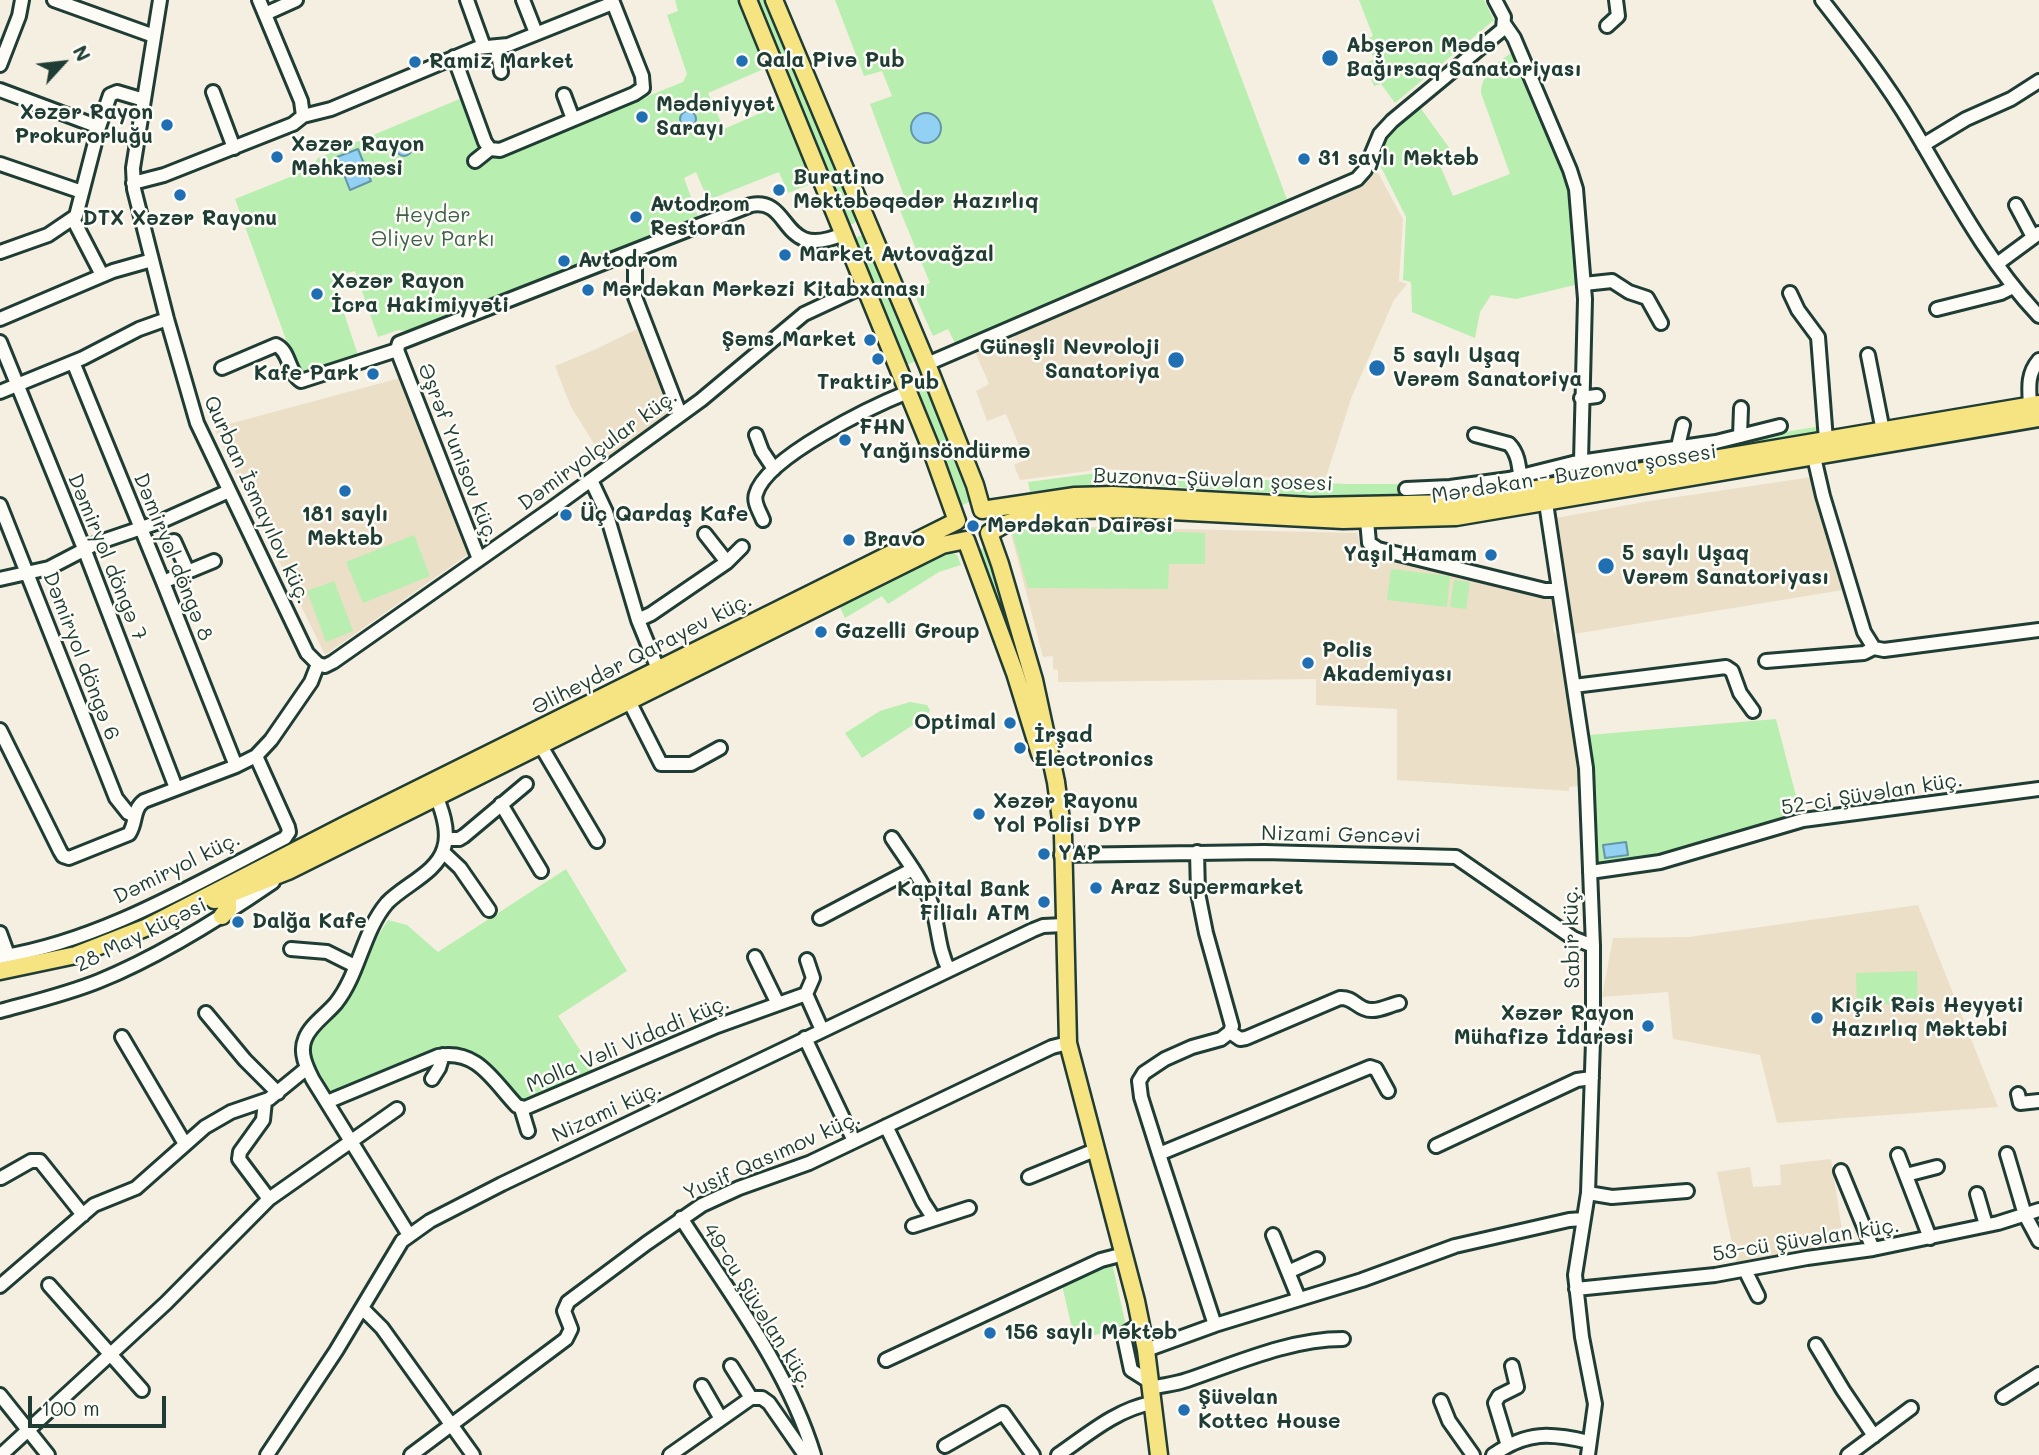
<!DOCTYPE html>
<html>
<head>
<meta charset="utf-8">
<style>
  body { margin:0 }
  #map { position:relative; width:2039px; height:1455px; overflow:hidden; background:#f5efe1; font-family:Mali,sans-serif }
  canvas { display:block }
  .north { position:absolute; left:28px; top:28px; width:70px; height:70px; -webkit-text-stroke:5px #fdfcf7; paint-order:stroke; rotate:63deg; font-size:19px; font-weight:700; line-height:28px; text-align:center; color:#1f3d34 }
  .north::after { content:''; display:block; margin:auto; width:24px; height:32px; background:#1f3d34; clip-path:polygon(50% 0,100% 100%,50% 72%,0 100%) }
  .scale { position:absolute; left:28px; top:1396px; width:138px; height:32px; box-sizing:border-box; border:4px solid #1f3d34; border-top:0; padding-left:9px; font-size:21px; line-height:24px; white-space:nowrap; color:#1f3d34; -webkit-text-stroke:5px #fdfcf7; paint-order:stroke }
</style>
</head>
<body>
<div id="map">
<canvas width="2039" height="1455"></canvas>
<div class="north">N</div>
<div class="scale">100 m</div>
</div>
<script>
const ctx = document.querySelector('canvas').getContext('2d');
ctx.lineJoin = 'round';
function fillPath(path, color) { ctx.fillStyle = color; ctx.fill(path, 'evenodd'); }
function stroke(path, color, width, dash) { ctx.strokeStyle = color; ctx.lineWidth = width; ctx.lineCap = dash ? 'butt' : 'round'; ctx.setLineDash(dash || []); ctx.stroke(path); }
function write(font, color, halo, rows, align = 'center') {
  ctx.font = font + ' Mali,sans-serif'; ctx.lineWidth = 5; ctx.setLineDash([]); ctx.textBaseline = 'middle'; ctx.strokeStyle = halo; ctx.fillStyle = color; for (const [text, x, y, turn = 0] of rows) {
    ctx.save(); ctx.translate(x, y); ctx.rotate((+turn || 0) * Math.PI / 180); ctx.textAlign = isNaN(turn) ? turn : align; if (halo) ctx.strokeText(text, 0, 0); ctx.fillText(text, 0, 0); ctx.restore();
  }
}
fillPath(new Path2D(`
  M1377 171 1403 219 1399 281 1407 284 1394 300 1352 396 1325 480 1104 469 1020 480 1014 465 1025 460 1006 414 987 421 976 391 989 384 974 349 1000 338 1005 341 1015 337 1014 332 1369 177 1370 174Z
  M637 329 672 406 666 418 605 461 571 407 555 366 594 350Z
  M400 378 470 553 325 655 214 428Z
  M1812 477 1843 590 1574 634 1556 518 1650 501Z
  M1048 526 1357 533 1361 550 1551 595 1557 622 1553 623V629L1554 633 1558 635 1583 786 1569 787V791L1397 780V709L1316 705V679L1058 682V670L1053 669V656L1043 657 1010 530Z
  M1918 905 1998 1107 1777 1123 1760 1055 1673 1039 1668 992 1602 997 1613 938 1689 937Z
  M1831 1159 1845 1249 1737 1267 1717 1172 1750 1167 1753 1187 1781 1185 1780 1165Z`), '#ebdfc7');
fillPath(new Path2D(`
  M675 0H739L766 68 708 93 724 129 781 104 813 183 788 193 779 172 708 200 696 172 684 178 699 219 537 284 532 283 415 332 398 330 378 337 355 271 332 277 359 358 300 378 235 199 310 169 318 158 462 98 488 160 683 82 687 74 667 15 678 11Z
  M754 0H768L859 218 853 224 845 223Z
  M835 0H1212L1288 202 957 347 948 329 933 336 913 291 930 283 899 208 907 204 870 104 892 96 882 71 864 76Z
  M1359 0H1484L1494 20 1395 103 1381 84 1374 86 1365 64 1374 59 1366 40 1373 36Z
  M1515 50 1571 184 1579 284 1516 299 1491 295 1480 312 1475 338 1412 312 1411 282 1403 280 1406 217 1382 169 1371 166C1385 131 1388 129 1419 106L1453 153 1439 163 1453 196 1510 174 1481 93C1482 70 1498 63 1515 50Z
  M858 236H866L919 360 903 366 853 242Z
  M925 373 974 500 960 506 909 380Z
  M1821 426 1822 432 1684 457 1683 449Z
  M1676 450 1675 458 1527 484 1526 477Z
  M1104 472 1346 484H1399L1403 496 1351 498 1112 483 1030 492 1028 482Z
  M1049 527 1205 533V564H1169L1168 589 1028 588 1012 532Z
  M414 535 430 576 363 603 346 562Z
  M983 548H988L1037 702 1032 704 977 553Z
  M947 551 957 555 961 565 939 572 888 604 882 596 845 618 840 607Z
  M1391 569 1450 576 1447 607 1387 600Z
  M1454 580 1470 582 1466 609 1450 607Z
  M334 581 353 631 326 642 307 591Z
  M910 702 927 705 930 710 927 716 862 758 845 733 880 711Z
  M1776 719 1800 811 1646 859 1597 866 1589 735Z
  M566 869 627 971 558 1016 594 1072 525 1102 516 1100C495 1077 473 1037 437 1050L339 1092H332L328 1089 308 1050 310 1037 341 1004 369 950 388 920 407 925 438 952Z
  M1917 971 1918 1003 1857 1005 1856 973Z
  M1112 1263 1126 1326 1075 1341 1062 1285Z`), '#b8eeaf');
const water = new Path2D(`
  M680 119a8 8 0 1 1 16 0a8 8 0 1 1-16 0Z
  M911 128a15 15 0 1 1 30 0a15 15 0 1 1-30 0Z
  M396 148a8 8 0 1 1 16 0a8 8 0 1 1-16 0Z
  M358 149 371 181 350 190 337 157Z
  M1626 842 1628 855 1605 858 1603 845Z`);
fillPath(water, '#93d1f4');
stroke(water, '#6596a7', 2);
const minor = new Path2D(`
  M54 0 154 36
  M160 0 133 168 134 189 167 319 197 423 307 653 318 664
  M467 0 484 47
  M523 0 536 33
  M1822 0C1854 41 1886 82 1912 126 1951 191 1986 260 2039 316
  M265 14 296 0
  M1505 25 1514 38 1570 170 1576 189 1585 299 1581 461
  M1607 26 1618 16 1616 0
  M497 47 501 72
  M454 57 485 142 490 149 500 150 634 94 643 88 642 76 612 0
  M0 65 19 16 22 0
  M0 90 99 127
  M213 92 234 148
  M564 95 573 119
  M303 116 331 109 477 48 508 45 613 3
  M1923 145 1966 119 2011 99 2039 81
  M475 161 490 149
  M0 164 82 192
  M133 183 164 175 293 124 303 116 301 101 259 0
  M2016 205 2033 237
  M73 219 102 275
  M635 251V297L680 414
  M0 252 48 235 76 216 99 127 110 95 117 92 144 100
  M1997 264 2039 233
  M1584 284 1612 281 1629 292 1647 298 1661 323
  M1790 293 1798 310 1818 337 1826 440
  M1937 309 2001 293 2013 287
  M0 319 113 271 152 260
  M0 342 85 551 176 788
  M1868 355 1883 431
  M73 362 163 582 236 766
  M927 364 1357 179 1365 170 1380 134 1392 121 1503 29 1504 17 1495 0
  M222 368 276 345C290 351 288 373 301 381L397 350
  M0 392 83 358 139 329 167 319
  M1581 398 1597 396
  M2030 405C2029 388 2027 374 2039 360
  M756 435 762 451 774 469
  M1475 435 1509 444C1519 454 1519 468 1521 482
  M1740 436 1741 408
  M1814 457 1823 496 1864 632 1874 648 1884 650 2039 630
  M1681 466 1679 442 1683 425
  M591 480 606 512 638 620 658 669
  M1406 489 1450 487 1509 479 1573 463 1716 442 1780 426
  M1546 503 1586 768 1593 946V1041L1588 1193 1575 1275 1582 1337 1595 1404 1588 1455
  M0 505 116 798 128 813 134 816
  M763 520C760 512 753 502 756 494 766 457 873 406 908 392
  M1367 520 1369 543 1378 549 1545 590H1558
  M705 534 727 562
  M174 541 188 572
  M479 559 397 350 399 343 751 205C793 197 779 262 843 234
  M0 579 49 568 97 543 162 521 229 491
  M163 582 214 561
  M638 620 651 614 727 562 742 547
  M1766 661 1864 653 1874 648
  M318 664 325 666 333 662 551 509 701 400 804 314 864 286
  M1574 686 1726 667 1732 671 1740 693 1753 711
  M629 701 661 764H691L720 748
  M0 730 60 851 63 856 69 858 129 834C137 822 132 810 144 801L236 766 256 756 271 740 311 682 318 664
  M541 746 597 841
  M501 804 541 871
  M892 838C905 858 921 878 930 900 939 923 937 948 949 970
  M446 839H459L464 836 526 784
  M443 852 460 868 489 910
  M1197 852 1198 893 1206 933 1232 1026 1230 1032 1221 1039 1192 1047 1165 1059 1144 1073 1139 1081 1141 1097 1159 1154 1215 1325
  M1061 855 1264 852 1456 857 1573 938 1593 946
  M1590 872 1660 862 1803 820 2039 789
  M820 918 913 869
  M0 933 8 955
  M291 949 327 952 355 966
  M0 957C101 941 195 884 285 838L289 832 288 827 256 756
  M755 957 778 1004
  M806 994 813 978 807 960
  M0 1011C33 1002 67 994 99 981 156 958 222 917 273 882
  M206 1013 245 1060 278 1093
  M1230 1032 1240 1039 1246 1038 1340 998C1354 997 1358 1010 1371 1010 1379 1011 1390 1005 1399 1003
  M122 1037 185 1144
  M805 1038 854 1141
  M432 1079 439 1068 443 1055
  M2018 1094 2020 1103 2039 1101
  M265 1101 263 1120 240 1152 239 1159 269 1199
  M327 1102 438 1056C478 1049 493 1081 517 1106L525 1108 717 1026 806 994 822 1030
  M521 1108 528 1131
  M886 1126 923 1202 934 1219
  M1436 1146 1577 1080 1592 1078
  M1159 1154 1370 1067 1376 1069 1388 1091
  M2007 1154 2025 1215 2039 1241
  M1898 1155 1930 1238
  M1841 1171 1873 1249
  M1906 1175 1937 1167
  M1029 1177 1095 1150
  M1 1178 31 1161H40L83 1215
  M1588 1193 1612 1197 1687 1191
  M1977 1194 1986 1225
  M681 1218C730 1294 787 1367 814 1455
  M913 1226 969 1208
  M409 1235 313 1080C307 1068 299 1053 305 1039 310 1025 326 1015 336 1003 359 974 363 931 387 903 404 885 437 873 444 848 450 830 441 807 434 791
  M1273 1235 1299 1299
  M1745 1270 1758 1296
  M1288 1272 1317 1259
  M49 1285 142 1390
  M0 1286 94 1205 136 1188 205 1127 231 1112 269 1099 307 1068
  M1576 1289 1715 1275 1807 1258 1873 1249 1998 1223 2039 1210
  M362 1308 382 1328 473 1455
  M1141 1324 1125 1334 1124 1337 1131 1370 1150 1382
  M1816 1345 1843 1390 1874 1436
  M1146 1350 1215 1325 1362 1280 1455 1246 1569 1220 1583 1219
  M886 1360 1101 1260 1124 1254
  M731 1366 751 1398
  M702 1386 721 1419
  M1151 1388C1163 1385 1176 1384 1187 1380 1237 1363 1290 1339 1343 1339
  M0 1395 48 1455
  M2003 1397 2039 1374
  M1441 1401 1449 1421 1473 1455
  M945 1446 1003 1413 1033 1455
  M1508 1446 1495 1403 1499 1396 1517 1387 1512 1366
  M1 1455 166 1303 269 1199 397 1109
  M267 1455 336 1351 402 1241 430 1221 502 1184 1033 930 1043 926 1064 925
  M411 1455 566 1339 571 1329 564 1311 568 1302 647 1243 702 1205 739 1188 809 1163 1052 1047 1068 1043
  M670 1455 751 1398H762L769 1403 805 1455
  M1058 1455C1087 1435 1117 1409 1152 1403
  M1493 1455C1527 1431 1551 1433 1589 1442
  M1848 1455 1911 1408`);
const major = new Path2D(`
  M774 0 927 364 975 485 982 510 1075 496 1113 495 1311 506 1454 503 2039 404
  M232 893 288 871 942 545 966 540 1015 673 1040 754
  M214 900 224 899 228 902V909L222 916
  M0 971 76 955 145 928 345 825 957 521 930 446 748 0
  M1159 1455 1146 1350 1136 1301 1068 1043 1063 835 1056 782 1034 680 1000 564 989 533 1005 524 1020 519 1078 510 1133 509 1343 520 1456 517 2039 418`);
stroke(minor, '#1f3d34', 18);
stroke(major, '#1f3d34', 21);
stroke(minor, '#fdfcf7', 12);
stroke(major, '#f6e381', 16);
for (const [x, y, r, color] of [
  [1330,58,9,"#1f6fb2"],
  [742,61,7,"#1f6fb2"],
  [415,62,7,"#1f6fb2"],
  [642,117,7,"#1f6fb2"],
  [167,125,7,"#1f6fb2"],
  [277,157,7,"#1f6fb2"],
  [1304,159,7,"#1f6fb2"],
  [779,190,7,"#1f6fb2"],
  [180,195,7,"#1f6fb2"],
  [636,217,7,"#1f6fb2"],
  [785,255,7,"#1f6fb2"],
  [564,261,7,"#1f6fb2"],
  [588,290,7,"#1f6fb2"],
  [317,294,7,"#1f6fb2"],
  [870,340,7,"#1f6fb2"],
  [878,359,7,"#1f6fb2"],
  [1176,360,9,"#1f6fb2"],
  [1377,368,9,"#1f6fb2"],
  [373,374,7,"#1f6fb2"],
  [845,440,7,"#1f6fb2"],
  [345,491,7,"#1f6fb2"],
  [566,515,7,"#1f6fb2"],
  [973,526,7,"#1f6fb2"],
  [849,540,7,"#1f6fb2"],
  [1491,555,7,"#1f6fb2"],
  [1606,566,9,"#1f6fb2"],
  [821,632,7,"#1f6fb2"],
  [1308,663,7,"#1f6fb2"],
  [1010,723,7,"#1f6fb2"],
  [1020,748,7,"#1f6fb2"],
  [979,814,7,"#1f6fb2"],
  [1044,854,7,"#1f6fb2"],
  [1096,888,7,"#1f6fb2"],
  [1044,902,7,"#1f6fb2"],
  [238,922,7,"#1f6fb2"],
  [1817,1018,7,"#1f6fb2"],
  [1648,1026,7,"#1f6fb2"],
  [990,1333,7,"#1f6fb2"],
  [1184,1410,7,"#1f6fb2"]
]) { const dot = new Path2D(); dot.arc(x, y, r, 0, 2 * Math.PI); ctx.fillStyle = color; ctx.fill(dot); stroke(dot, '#fdfcf7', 2.5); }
write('bold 21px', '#1f3d34', '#fdfcf7', [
  ["Abşeron Mədə",1346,46],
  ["Bağırsaq Sanatoriyası",1346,70],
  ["Qala Pivə Pub",756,61],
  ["Ramiz Market",429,62],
  ["Mədəniyyət",656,105],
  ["Sarayı",656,129],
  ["Xəzər Rayon",153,113,"right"],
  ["Prokurorluğu",153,137,"right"],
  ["Xəzər Rayon",291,145],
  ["Məhkəməsi",291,169],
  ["31 saylı Məktəb",1318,159],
  ["Buratino",793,178],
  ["Məktəbəqədər Hazırlıq",793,202],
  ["Avtodrom",650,205],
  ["Restoran",650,229],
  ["DTX Xəzər Rayonu",180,219,"center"],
  ["Market Avtovağzal",799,255],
  ["Avtodrom",578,261],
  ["Xəzər Rayon",331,282],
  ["İcra Hakimiyyəti",331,306],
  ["Mərdəkan Mərkəzi Kitabxanası",602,290],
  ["Şəms Market",856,340,"right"],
  ["Günəşli Nevroloji",1160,348,"right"],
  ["Sanatoriya",1160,372,"right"],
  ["5 saylı Uşaq",1393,356],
  ["Vərəm Sanatoriya",1393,380],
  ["Kafe Park",359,374,"right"],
  ["Traktir Pub",878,383,"center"],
  ["FHN",859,428],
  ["Yanğınsöndürmə",859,452],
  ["181 saylı",345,515,"center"],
  ["Məktəb",345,539,"center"],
  ["Üç Qardaş Kafe",580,515],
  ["Mərdəkan Dairəsi",987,526],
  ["Bravo",863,540],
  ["5 saylı Uşaq",1622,554],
  ["Vərəm Sanatoriyası",1622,578],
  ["Yaşıl Hamam",1477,555,"right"],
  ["Gazelli Group",835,632],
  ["Polis",1322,651],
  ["Akademiyası",1322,675],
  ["Optimal",996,723,"right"],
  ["İrşad",1034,736],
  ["Electronics",1034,760],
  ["Xəzər Rayonu",993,802],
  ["Yol Polisi DYP",993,826],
  ["YAP",1058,854],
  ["Araz Supermarket",1110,888],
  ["Kapital Bank",1030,890,"right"],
  ["Filialı ATM",1030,914,"right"],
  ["Dalğa Kafe",252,922],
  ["Kiçik Rəis Heyyəti",1831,1006],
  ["Hazırlıq Məktəbi",1831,1030],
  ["Xəzər Rayon",1634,1014,"right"],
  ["Mühafizə İdarəsi",1634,1038,"right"],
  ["156 saylı Məktəb",1004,1333],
  ["Şüvəlan",1198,1398],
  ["Kottec House",1198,1422]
], 'left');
write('21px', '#3e604d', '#fdfcf7', [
  ["Heydər",433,216],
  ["Əliyev Parkı",433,240]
]);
write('21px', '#1f3d34', '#fdfcf7', [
  ["Dəmiryolçular küç.",598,450,-36],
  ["Əşrəf Yunisov küç.",458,453,69],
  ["Mərdəkan - Buzonva şossesi",1574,474,-9],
  ["Buzonva-Şüvəlan şosesi",1213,480,2],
  ["Qurban İsmayılov küç.",257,500,65],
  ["Dəmiryol döngə 7",107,557,68],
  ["Dəmiryol döngə 8",173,557,68],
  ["Əliheydər Qarayev küç.",642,654,-27],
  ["Dəmiryol döngə 6",81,656,69],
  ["52-ci Şüvəlan küç.",1872,794,-9],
  ["Nizami Gəncəvi",1341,835,1],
  ["Dəmiryol küç.",177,868,-26],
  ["28 May küçəsi",141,935,-26],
  ["Sabir küç.",1572,937,-91],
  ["Molla Vəli Vidadi küç.",628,1044,-23],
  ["Nizami küç.",607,1112,-25],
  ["Yusif Qasımov küç.",772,1156,-24],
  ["53-cü Şüvəlan küç.",1806,1240,-9],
  ["49-cu Şüvəlan küç.",758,1306,58]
]);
</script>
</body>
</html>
